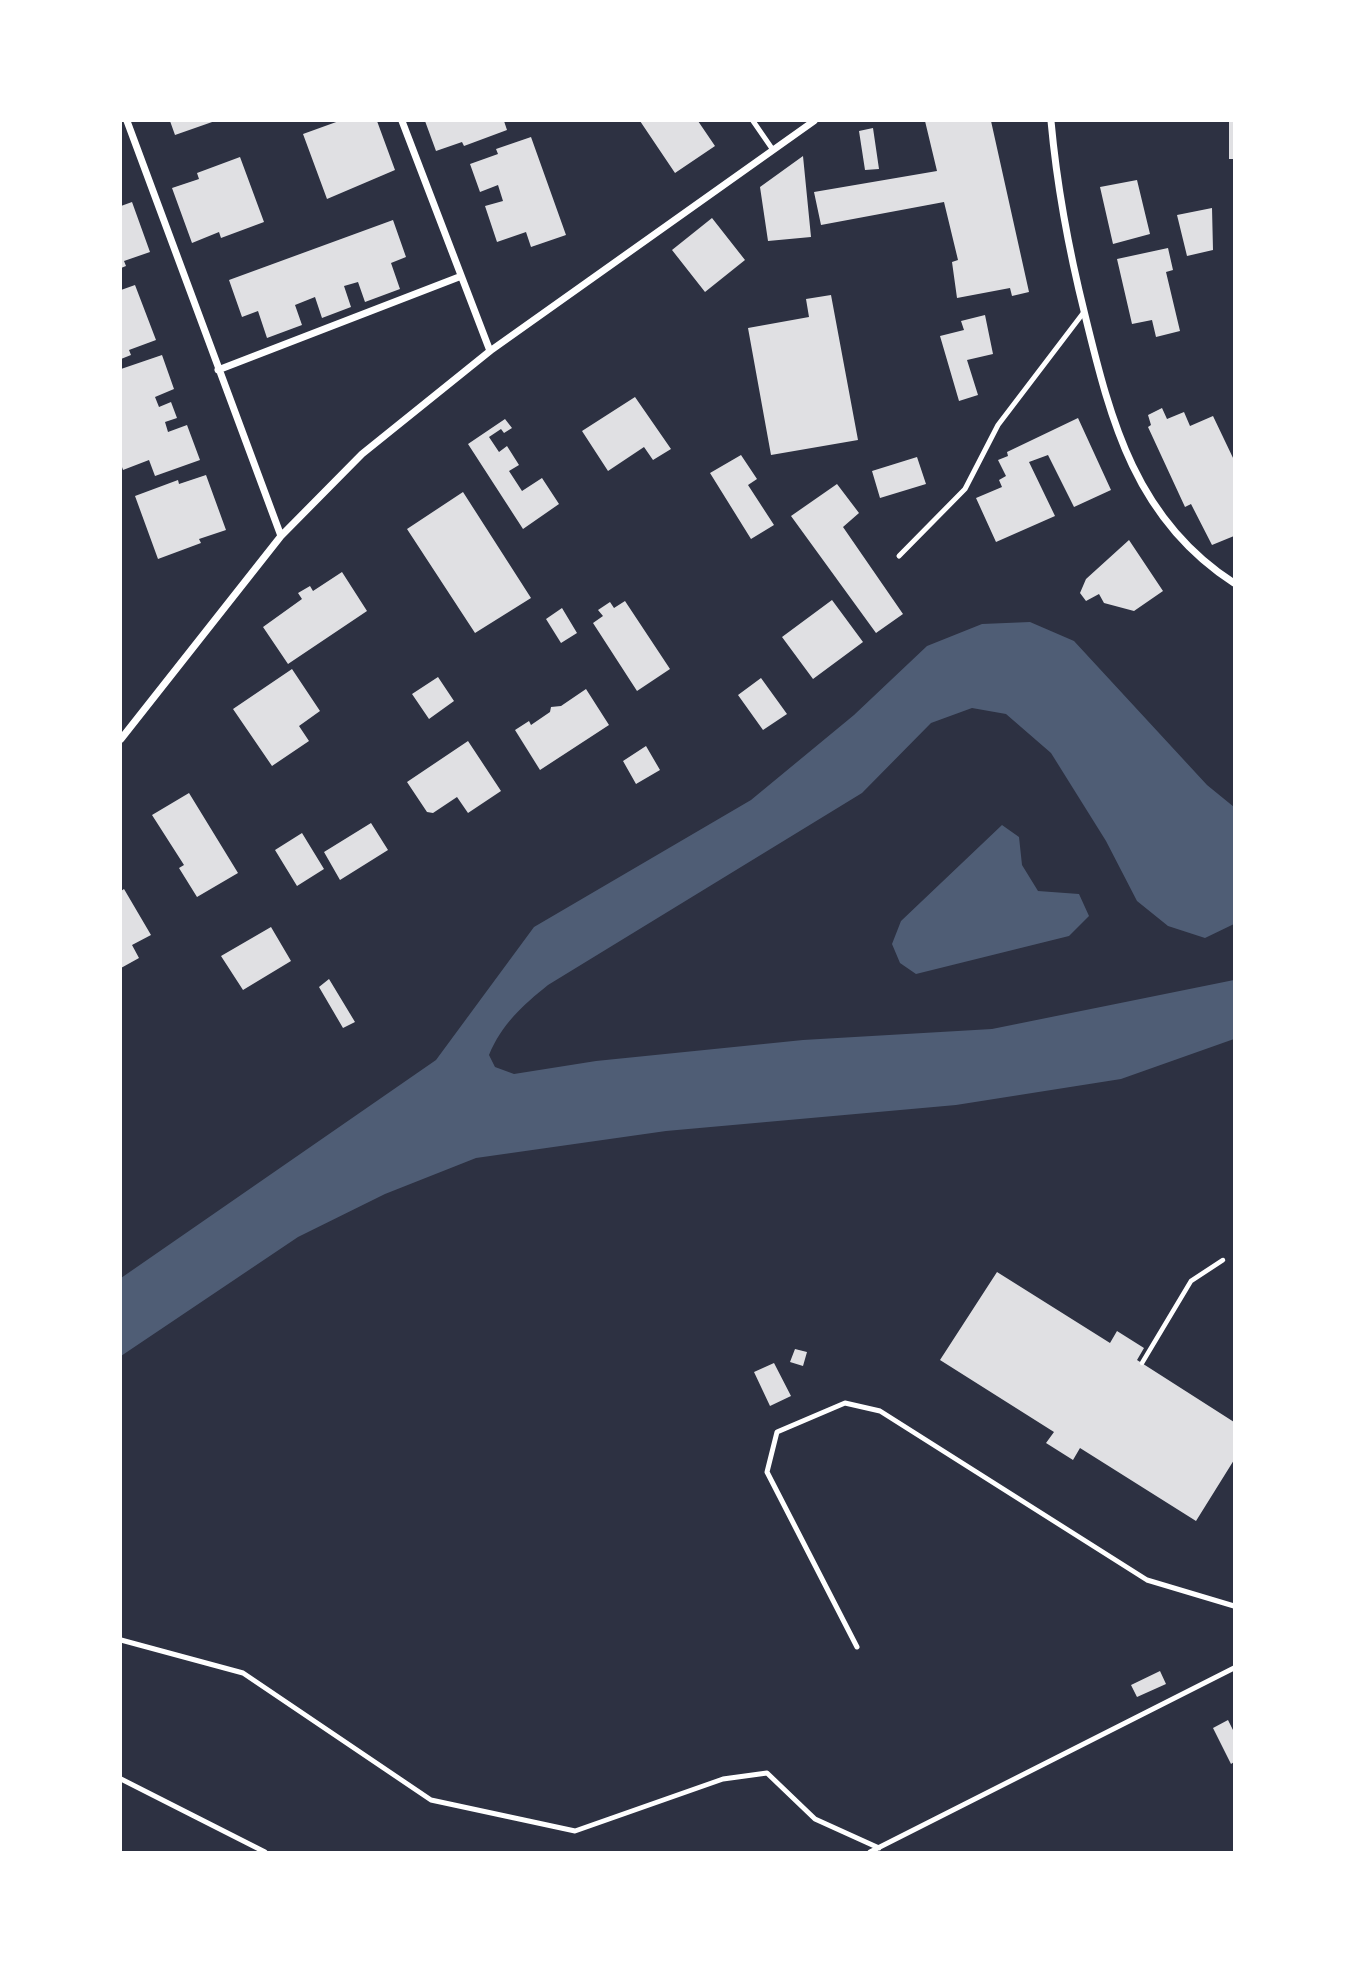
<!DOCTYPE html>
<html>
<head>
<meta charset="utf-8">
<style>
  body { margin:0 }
  #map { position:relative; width:1355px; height:1973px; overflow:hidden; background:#2d3142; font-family:"Roboto Condensed",sans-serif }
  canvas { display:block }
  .frame { position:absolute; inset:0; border:122px solid #fff; pointer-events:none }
</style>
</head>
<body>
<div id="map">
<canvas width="1355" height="1973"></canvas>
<div class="frame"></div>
</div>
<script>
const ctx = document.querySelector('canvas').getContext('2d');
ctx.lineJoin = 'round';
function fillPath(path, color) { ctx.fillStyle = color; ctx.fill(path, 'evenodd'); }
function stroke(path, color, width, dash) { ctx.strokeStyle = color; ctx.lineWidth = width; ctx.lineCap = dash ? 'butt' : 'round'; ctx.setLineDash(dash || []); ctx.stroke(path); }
fillPath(new Path2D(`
  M1030 622 1074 641 1207 785 1234 807V924L1205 938 1168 926 1137 901 1106 841 1051 753 1006 714 972 708 931 723 862 793 548 985C522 1006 502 1024 489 1055L495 1067 514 1074 596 1061 803 1040 992 1029 1234 980V1039L1121 1079 956 1105 666 1131 476 1158 385 1194 298 1237 121 1356V1278L436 1060 534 927 751 800 854 715 927 646 982 624Z
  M1002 825 1019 837 1022 865 1038 891 1079 894 1089 916 1069 936 916 974 900 963 892 944 901 921Z`), '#4f5d75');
fillPath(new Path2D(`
  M170 121H215L175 135Z
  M339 121H377L395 170 327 199 303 134Z
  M425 121H504L507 130 464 146 462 142 436 151Z
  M640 121H698L715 146 675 173Z
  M925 121H991L1029 292 1012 296 1010 288 957 298 952 262 958 260 944 202 821 225 814 192 937 171Z
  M1229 121H1234V159H1229Z
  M873 128 879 169 865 170 859 131Z
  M531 137 566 235 531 247 526 232 497 242 485 206 503 201 498 185 480 192 470 164 498 154 496 149Z
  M803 156 811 237 768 241 760 187Z
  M240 157 264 222 221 238 219 232 192 243 172 188 199 179 197 173Z
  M1137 180 1150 234 1113 244 1100 187Z
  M132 202 150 252 124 261 126 266 121 268V206Z
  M1212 208 1213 250 1187 256 1177 215Z
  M712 218 745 260 705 292 672 250Z
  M393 220 406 257 391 263 400 289 365 302 358 282 344 286 351 307 322 318 315 297 295 305 302 325 267 338 258 311 242 317 229 280Z
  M1168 248 1173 270 1166 272 1180 331 1156 337 1152 320 1132 324 1117 259Z
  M135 285 156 340 129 350 131 355 121 359V290Z
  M831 295 858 440 771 455 748 328 809 317 806 299Z
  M985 315 993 354 967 360 978 395 959 401 940 336 964 330 961 321Z
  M162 355 174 389 155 397 159 407 171 402 177 418 165 422 168 432 187 425 200 460 155 476 149 460 123 470 121 464V369Z
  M635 397 671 449 653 460 644 447 608 471 582 431Z
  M1162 408 1167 419 1184 412 1190 426 1213 416 1234 460V536L1212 545 1191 504 1185 507 1148 427 1151 425 1148 415Z
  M1078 418 1111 490 1074 507 1048 455 1029 462 1055 516 996 542 976 498 1002 487 999 480 1006 476 998 460 1008 456 1007 452Z
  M505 419 512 428 504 433 501 429 489 437 499 452 507 446 519 465 509 471 522 491 542 478 559 504 523 529 468 444Z
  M741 455 757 479 748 485 774 525 751 539 710 473Z
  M917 457 926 484 880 498 872 471Z
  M206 475 226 530 199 539 201 543 158 559 135 496 178 480 179 484Z
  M837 484 859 513 843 527 903 614 876 633 791 516Z
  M463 492 531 598 475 633 407 529Z
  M1129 540 1163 591 1134 611 1104 603 1099 594 1086 601 1080 593 1086 579Z
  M342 572 367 611 288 664 263 627 302 599 298 593 310 586 313 591Z
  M832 600 863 642 813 679 782 637Z
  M625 601 670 669 637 691 593 623 603 616 598 610 610 602 614 608Z
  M562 608 577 633 561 643 546 619Z
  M292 669 320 711 299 726 309 741 272 766 233 709Z
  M438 677 454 701 429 719 412 694Z
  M761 678 787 714 763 730 738 695Z
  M586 689 609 725 540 770 515 730 529 721 531 725 550 712 551 707 561 706Z
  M468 741 501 791 468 813 457 797 433 813 427 812 407 782Z
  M646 746 660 770 636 784 623 761Z
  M189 793 238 873 197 897 179 868 184 865 152 815Z
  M371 823 388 850 340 880 324 852Z
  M302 833 324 869 297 886 275 850Z
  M124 889 151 935 132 945 139 958 121 968V891Z
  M271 927 291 961 243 990 221 956Z
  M329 979 355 1022 343 1028 319 987Z
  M997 1272 1110 1343 1117 1331 1144 1348 1137 1360 1234 1422V1460L1196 1521 1080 1448 1073 1460 1046 1443 1054 1432 940 1360Z
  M795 1349 807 1352 803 1366 790 1362Z
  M774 1363 791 1396 770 1406 754 1372Z
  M1160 1671 1166 1684 1137 1697 1131 1685Z
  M1228 1720 1234 1732V1762L1231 1764 1213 1728Z`), '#e0e0e3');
stroke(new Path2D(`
  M1142 1363 1191 1281 1223 1260`), '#fff', 4.5);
stroke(new Path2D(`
  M753 121 773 150
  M899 556 965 489 998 425 1084 312
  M121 1640 243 1673 431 1800 575 1831 723 1779 767 1773 815 1819 879 1848
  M857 1647 767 1472 777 1432 845 1403 880 1411 1147 1580 1234 1606
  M121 1779 265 1852
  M870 1852 1234 1668`), '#fff', 5);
stroke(new Path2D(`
  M127 121 281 536
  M402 121 490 351
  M1051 121C1057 187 1069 251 1085 315 1111 422 1136 520 1234 583
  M218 370 459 277
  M121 739 281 536 362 454 490 351 814 121`), '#fff', 7);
</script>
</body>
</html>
